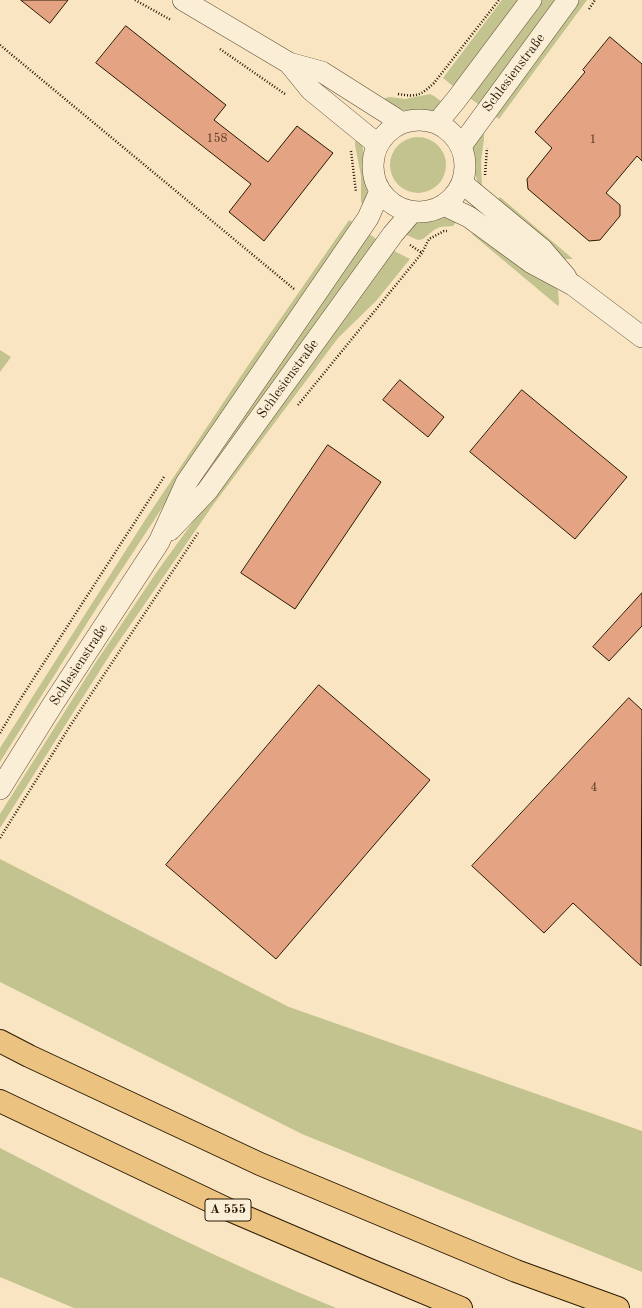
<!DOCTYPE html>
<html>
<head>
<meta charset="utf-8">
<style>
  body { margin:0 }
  canvas { display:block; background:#f9e5c2 }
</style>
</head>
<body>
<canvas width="642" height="1308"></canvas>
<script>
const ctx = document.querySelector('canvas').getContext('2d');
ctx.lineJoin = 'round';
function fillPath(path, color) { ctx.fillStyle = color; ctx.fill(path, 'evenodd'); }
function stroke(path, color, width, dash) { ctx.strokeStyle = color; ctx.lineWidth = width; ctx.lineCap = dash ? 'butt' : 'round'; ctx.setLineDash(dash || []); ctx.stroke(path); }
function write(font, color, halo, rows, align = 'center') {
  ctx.font = font + ' "Old Standard TT",serif'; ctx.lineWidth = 3; ctx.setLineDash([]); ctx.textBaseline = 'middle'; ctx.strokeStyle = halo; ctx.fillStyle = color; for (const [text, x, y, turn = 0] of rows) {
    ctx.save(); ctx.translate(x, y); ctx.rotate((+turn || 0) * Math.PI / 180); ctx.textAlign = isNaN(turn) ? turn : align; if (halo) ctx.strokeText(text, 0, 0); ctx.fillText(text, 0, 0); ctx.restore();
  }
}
fillPath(new Path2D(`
  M502 0H526L458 90 443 78Z
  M541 0H560L481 106 468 97Z
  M578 0H587L499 119 493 115Z
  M430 94 434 96 445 104C442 106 438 109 434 110 417 117 398 108 382 102L385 98 390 97 405 99Z
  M484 132V139L481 162 482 188C473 179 469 150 476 139 478 137 481 135 484 132Z
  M359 137C365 150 364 159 365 174 367 186 369 195 366 208L361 202V176L355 145V142Z
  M390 165a28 28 0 1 1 56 0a28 28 0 1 1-56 0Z
  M500 197 573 259H563L496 202Z
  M437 216H444L457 221 453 226 440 227 434 230 423 239 418 240 402 233 417 221Z
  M349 220 356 224 179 482 94 612 0 762V748L147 517 247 367Z
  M475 231 505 251 558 290 559 304 558 306 472 234Z
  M368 233 379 241 216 463 214 462 213 459Z
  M390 249 410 259 376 301 338 338 213 505 111 653 0 828V814L96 662 156 573Z
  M0 350 11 357 0 372Z
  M0 859 289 1007 642 1131V1272L302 1134 0 982Z
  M0 1148C110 1205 221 1261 336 1308H74L0 1277Z`), '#c3c38f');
const building = new Path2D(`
  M21 0H68L50 23Z
  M126 26 226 105 214 120 268 162 297 126 333 153 264 241 229 212 251 184 96 63Z
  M610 37 642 64V161L637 156 606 193 620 205V216L600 240 589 241 528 189 527 179 552 148 535 132 585 72 583 70Z
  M400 380 444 417 428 437 383 400Z
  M522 390 627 477 575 539 470 452Z
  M328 445 381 482 295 609 241 573Z
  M642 593V626L609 661 593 647Z
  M319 685 430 780 276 959 166 865Z
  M629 698 642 710 641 966 573 903 544 933 472 866Z`);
fillPath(building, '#e4a483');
stroke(building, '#291a03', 1);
const minor = new Path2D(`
  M183 0 289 63 322 72 401 122
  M289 63 311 90 377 144
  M373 166a46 46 0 1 1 92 0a46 46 0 1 1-92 0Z
  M437 123 456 100 531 0
  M461 146 568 0
  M462 183 542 249 566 277
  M444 205 469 217 532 263 573 285 642 337
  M170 530 207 491 393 234 412 212
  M0 789 53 704 159 542 186 483 368 218 380 191`);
const highway = new Path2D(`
  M0 1041 29 1056 260 1164 516 1271 618 1308
  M0 1101 227 1209 365 1268 461 1308`);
stroke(minor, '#5d4d33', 22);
stroke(highway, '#291a03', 24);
stroke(new Path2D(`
  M135 0 171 20
  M589 9 595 0
  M0 45 294 289
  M220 49 285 94
  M398 94C417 97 420 96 434 83L499 0
  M351 151 356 192
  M485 175 487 148
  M410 245 422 253
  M298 405 422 253 429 239 444 231H447
  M0 733 23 695 164 477
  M0 838 70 726 198 533`), '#291a03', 2.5, [1, 2]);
stroke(minor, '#fbeed7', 21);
stroke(highway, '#ecc281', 22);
write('12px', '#583c23', null, [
  ["158",217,139],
  ["1",593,140],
  ["4",594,788]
]);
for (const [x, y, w] of [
  [228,1210,46]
]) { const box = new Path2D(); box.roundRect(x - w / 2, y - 11, w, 22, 3); ctx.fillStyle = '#fbeed7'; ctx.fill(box); stroke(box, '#291a03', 1); }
write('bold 13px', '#291a03', null, [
  ["A 555",228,1210]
]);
write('14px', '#291a03', '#fbeed7', [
  ["Schlesienstraße",514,73,-53],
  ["Schlesienstraße",288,379,-54],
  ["Schlesienstraße",79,665,-57]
]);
</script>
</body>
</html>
